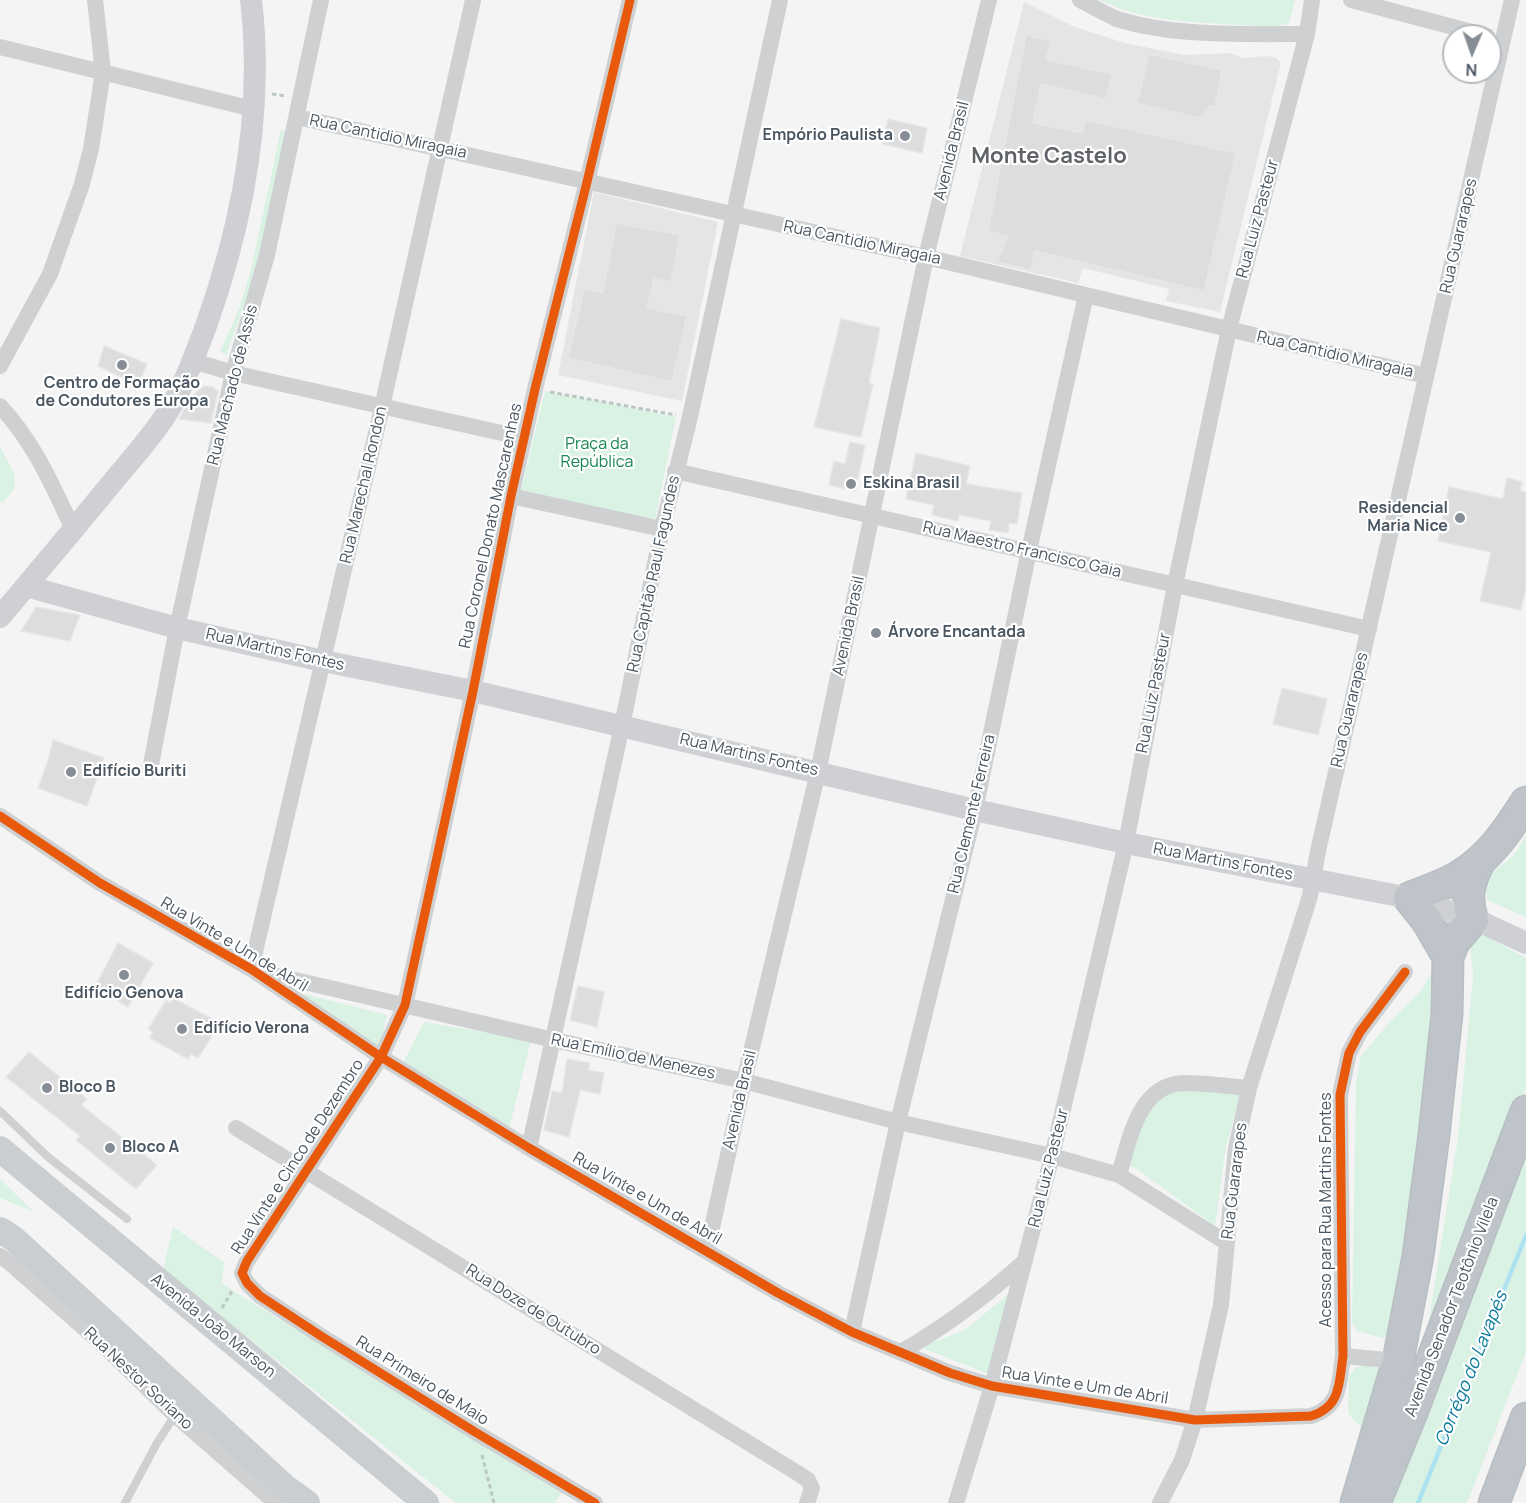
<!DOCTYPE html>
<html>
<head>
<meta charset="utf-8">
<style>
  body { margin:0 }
  #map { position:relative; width:1526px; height:1503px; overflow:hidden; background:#f4f4f4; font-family:Manrope,sans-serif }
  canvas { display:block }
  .north { position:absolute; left:1442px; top:24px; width:60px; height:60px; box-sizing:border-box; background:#fff; border:2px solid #b7bbc0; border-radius:50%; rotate:182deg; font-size:16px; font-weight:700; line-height:24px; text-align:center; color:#4a5661 }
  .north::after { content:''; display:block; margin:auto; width:21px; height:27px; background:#868d94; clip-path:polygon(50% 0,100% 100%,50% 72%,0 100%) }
</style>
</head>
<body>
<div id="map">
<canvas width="1526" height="1503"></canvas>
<div class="north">N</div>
</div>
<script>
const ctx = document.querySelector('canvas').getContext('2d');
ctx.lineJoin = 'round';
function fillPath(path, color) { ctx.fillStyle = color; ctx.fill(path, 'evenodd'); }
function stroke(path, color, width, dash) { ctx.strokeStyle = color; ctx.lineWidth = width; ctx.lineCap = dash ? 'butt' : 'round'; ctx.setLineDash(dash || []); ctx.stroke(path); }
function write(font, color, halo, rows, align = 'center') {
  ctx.font = font + ' Manrope,sans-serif'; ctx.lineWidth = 4.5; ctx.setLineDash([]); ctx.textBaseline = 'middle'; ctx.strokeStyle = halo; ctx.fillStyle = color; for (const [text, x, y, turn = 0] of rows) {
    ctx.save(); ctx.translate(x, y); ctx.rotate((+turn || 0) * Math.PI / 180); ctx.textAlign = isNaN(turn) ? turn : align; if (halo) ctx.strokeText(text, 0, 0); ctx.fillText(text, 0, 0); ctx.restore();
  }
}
fillPath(new Path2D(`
  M1024 2 1075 27 1125 43 1184 55 1231 53 1242 58 1267 56 1276 58 1281 63 1220 312 1166 301 1169 289 1083 268 1078 283 960 256Z
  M594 192 718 222 682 401 558 375Z`), '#e6e5e6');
fillPath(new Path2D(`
  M1100 0H1295L1289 23 1273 27C1215 22 1153 26 1100 0Z
  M281 129 286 131 255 275 226 355 220 352 239 309 251 270Z
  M545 391 676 417 655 520 521 490Z
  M0 447 14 473 15 488 3 502H0Z
  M1526 835V917L1487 900C1484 866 1500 872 1516 852 1520 847 1523 840 1526 835Z
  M1484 935 1526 958V1089L1414 1379 1429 1319 1458 1138 1473 976 1470 943Z
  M1441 957 1439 1031 1392 1333 1383 1338 1357 1331 1352 1322 1356 1083 1361 1056 1388 1024 1421 991Z
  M293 991 387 1015 379 1050Z
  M424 1022 531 1040 509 1129 403 1063Z
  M1179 1086 1241 1091 1226 1146 1215 1226 1137 1169 1128 1165 1153 1098Z
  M1526 1121V1352L1467 1503H1384Z
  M0 1179 34 1212 0 1198Z
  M173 1227 224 1262 222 1284 562 1492 555 1503H456L163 1270Z
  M1011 1292 991 1375 920 1347 965 1330Z
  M1371 1365 1382 1371 1368 1435 1348 1413 1349 1376 1356 1367Z`), '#d9f2e3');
stroke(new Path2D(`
  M1418 1503 1526 1235`), '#aee2f0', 4.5);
const building = new Path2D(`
  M1026 35 1051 41 1046 60 1112 74 1106 99 1041 84 1033 123 1082 133 1085 120 1236 153 1204 291 1035 251 1030 270 997 262 1008 236 988 231Z
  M1149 54 1222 70 1215 107 1210 106 1199 118 1137 103Z
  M888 119 927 128 922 153 882 144Z
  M616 223 680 235 671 282 654 279 647 308 687 316 672 382 568 358 584 289 603 293Z
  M841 319 880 328 869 383 873 384 861 437 814 427Z
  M104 346 147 364 138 385 98 366Z
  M204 386 212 387 218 391 211 423 179 419 193 395Z
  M850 442 865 445 855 491 829 485 834 461 845 464Z
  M916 453 970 466 966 484 1022 493 1017 524 1009 523 1008 533 989 530 991 521 959 515 958 521 932 515 934 505 906 499Z
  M1507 478 1522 482 1520 491 1526 492V587L1521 610 1480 601 1491 552 1438 541 1449 487 1503 499Z
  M36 607 80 615 70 641 21 631Z
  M1282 688 1327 699 1318 735 1273 724Z
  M53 740 104 758 87 806 38 788 48 761Z
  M118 943 153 963 128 1007 95 987Z
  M578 986 604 992 597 1027 570 1020Z
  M173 998 214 1020 211 1024 217 1028 198 1058 191 1054 188 1059 150 1038 153 1032 148 1029 166 1001 170 1003Z
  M29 1052 87 1099 81 1105 157 1165 136 1189 76 1140 80 1136 6 1077Z
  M567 1059 590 1063 588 1070 604 1073 600 1094 580 1090 569 1137 544 1130 552 1091 562 1093Z`);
fillPath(building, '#ddddde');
stroke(building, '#e5e6e7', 1.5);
const highway = new Path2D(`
  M1448 957 1427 921 1409 898C1426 891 1445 885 1461 875 1490 857 1508 830 1526 802
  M1356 1503 1398 1361 1418 1256 1434 1135 1447 1014 1448 957 1454 942 1473 920C1465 899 1469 882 1479 863
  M1375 1503 1411 1415 1526 1111
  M1494 1503 1526 1418`);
stroke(highway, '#b9bec3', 33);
stroke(new Path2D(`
  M272 94 286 96
  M550 392 676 415
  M222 1308 232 1291
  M482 1455 494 1503`), '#bcc7c4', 3, [4.5, 3]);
stroke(new Path2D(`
  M0 1111 48 1157 127 1219
  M125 1503 157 1443 175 1415`), '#ced0d2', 8);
stroke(new Path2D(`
  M1080 0C1092 6 1105 14 1117 19 1174 37 1247 34 1307 34
  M1351 0 1487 36
  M0 47 253 109
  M297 117 926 257 1426 376
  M193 361 233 373 524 438
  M0 366 50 274 82 184 91 149 103 72 95 0
  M0 406C34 442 52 485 73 529
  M675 471 1369 629
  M511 496 662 529
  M150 770 177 628 233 373 267 255 321 0
  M0 816 100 883 251 969 381 1057 529 1148 778 1293 852 1332 950 1373 992 1386 1195 1420 1311 1416C1341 1407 1339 1383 1343 1356L1340 1095 1349 1053 1360 1032 1405 972
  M251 969 382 407 473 0
  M261 972 554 1040 744 1081 898 1122 1052 1156 1119 1175 1227 1243
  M236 1128 799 1474 808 1480 812 1488 807 1503
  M529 1148 622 726 662 529 690 417 780 0
  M1119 1175C1129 1141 1138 1085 1183 1083 1205 1083 1227 1086 1249 1088
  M707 1251 744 1081 818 772 926 257 989 0
  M0 1256 10 1263 101 1343 175 1415 276 1503
  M852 1332 898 1122 975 810 1029 551 1086 295
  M901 1352C948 1325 985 1297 1025 1261
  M1343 1356 1398 1361
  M595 1503 475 1432 321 1336 260 1296 247 1283 242 1273 247 1261 381 1057 405 1005 473 691 511 496 535 389 587 182 630 0
  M956 1503 992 1386 1052 1156 1126 843 1175 585 1229 329 1307 34 1312 0
  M1160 1503 1182 1460 1195 1420 1221 1305 1236 1148 1249 1088 1310 896 1318 851 1512 0`), '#ced0d2', 16);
stroke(new Path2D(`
  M26 586 177 628 323 661 473 691 975 810 1126 843 1409 898 1483 923 1526 943
  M0 617C37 573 74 529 111 484 130 461 151 438 167 413 184 386 195 355 206 326 243 222 264 110 251 0`), '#ced0d4', 22);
stroke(new Path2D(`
  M0 1149 426 1503
  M0 1230 14 1239 285 1487 307 1503`), '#caced1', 26);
stroke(highway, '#bec4c9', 30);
stroke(new Path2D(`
  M0 816 100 883 251 969 381 1057 529 1148 778 1293 852 1332 950 1373 992 1386 1195 1420 1311 1416C1341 1407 1339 1383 1343 1356L1340 1095 1349 1053 1360 1032 1405 972
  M595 1503 475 1432 321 1336 260 1296 247 1283 242 1273 247 1261 381 1057 405 1005 473 691 511 496 535 389 587 182 630 0`), '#e8590c', 9);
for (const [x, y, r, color] of [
  [905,136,6,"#868d94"],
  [122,365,6,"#868d94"],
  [851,484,6,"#868d94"],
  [1460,518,6,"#868d94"],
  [876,633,6,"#868d94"],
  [71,772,6,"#868d94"],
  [124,975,6,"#868d94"],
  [182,1029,6,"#868d94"],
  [47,1088,6,"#868d94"],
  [110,1148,6,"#868d94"]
]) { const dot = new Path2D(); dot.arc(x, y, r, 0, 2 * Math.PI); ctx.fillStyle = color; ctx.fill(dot); stroke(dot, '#fff', 2); }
write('bold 16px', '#4a5661', '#fff', [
  ["Empório Paulista",893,136,"right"],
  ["Centro de Formação",122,384,"center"],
  ["de Condutores Europa",122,402,"center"],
  ["Eskina Brasil",863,484],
  ["Residencial",1448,509,"right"],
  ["Maria Nice",1448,527,"right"],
  ["Árvore Encantada",888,633],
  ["Edifício Buriti",83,772],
  ["Edifício Genova",124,994,"center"],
  ["Edifício Verona",194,1029],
  ["Bloco B",59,1088],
  ["Bloco A",122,1148]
], 'left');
write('16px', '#4a5661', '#fff', [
  ["Rua Cantidio Miragaia",388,137,12],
  ["Avenida Brasil",952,151,-76],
  ["Rua Luiz Pasteur",1258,219,-75],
  ["Rua Guararapes",1459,236,-77],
  ["Rua Cantidio Miragaia",862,243,12],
  ["Rua Cantidio Miragaia",1335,355,13],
  ["Rua Machado de Assis",233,385,-76],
  ["Rua Marechal Rondon",364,485,-77],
  ["Rua Coronel Donato Mascarenhas",491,526,-78],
  ["Rua Maestro Francisco Gaia",1022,550,13],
  ["Rua Capitão Raul Fagundes",654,574,-78],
  ["Avenida Brasil",849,626,-78],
  ["Rua Martins Fontes",275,650,13],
  ["Rua Luiz Pasteur",1154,693,-79],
  ["Rua Guararapes",1350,710,-77],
  ["Rua Martins Fontes",749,755,13],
  ["Rua Clemente Ferreira",972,814,-77],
  ["Rua Martins Fontes",1223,862,11],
  ["Rua Vinte e Um de Abril",234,945,31],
  ["Rua Emílio de Menezes",633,1057,12],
  ["Avenida Brasil",740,1100,-77],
  ["Rua Vinte e Cinco de Dezembro",298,1157,-57],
  ["Rua Luiz Pasteur",1049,1168,-76],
  ["Rua Guararapes",1235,1181,-83],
  ["Rua Vinte e Um de Abril",647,1199,30],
  ["Acesso para Rua Martins Fontes",1327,1210,-90],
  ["Avenida Senador Teotônio Vilela",1452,1307,-69],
  ["Rua Doze de Outubro",533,1310,32],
  ["Avenida João Marson",213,1326,39],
  ["Rua Nestor Soriano",138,1379,43],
  ["Rua Primeiro de Maio",422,1381,32],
  ["Rua Vinte e Um de Abril",1085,1386,9]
]);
write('16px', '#17864f', '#fff', [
  ["Praça da",597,445],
  ["República",597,463]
]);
write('italic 18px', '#0c7c9b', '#fff', [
  ["Corrégo do Lavapés",1472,1369,-68]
]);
write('bold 22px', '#5f6368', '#fff', [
  ["Monte Castelo",1049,157]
]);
</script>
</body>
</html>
